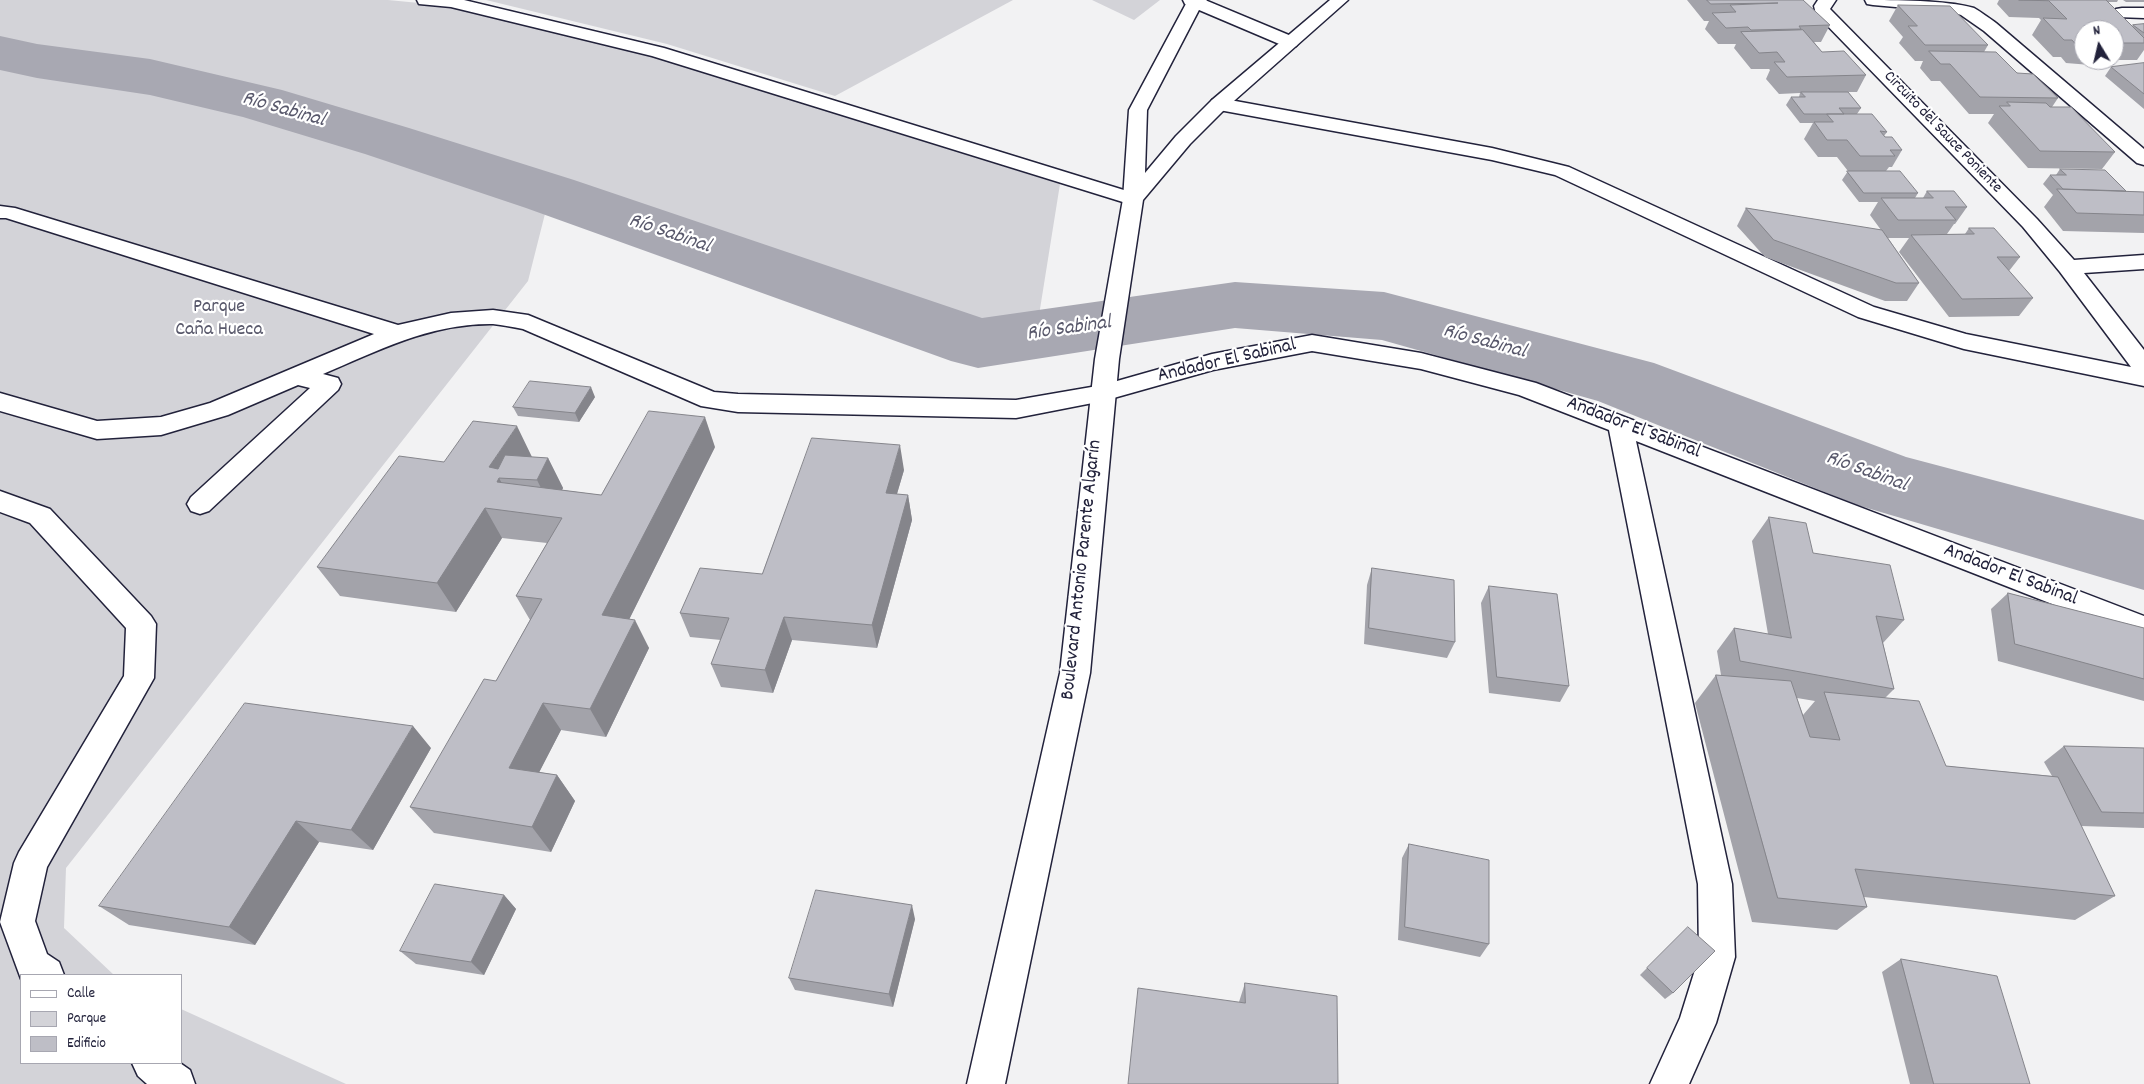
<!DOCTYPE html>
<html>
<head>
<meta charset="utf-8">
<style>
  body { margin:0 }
  #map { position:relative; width:2144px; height:1084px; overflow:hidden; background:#f2f2f3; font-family:Dekko,sans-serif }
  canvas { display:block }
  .legend { position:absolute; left:20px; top:974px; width:162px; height:90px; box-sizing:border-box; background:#fff; border:1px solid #a7a7b1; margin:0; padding:6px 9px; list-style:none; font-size:15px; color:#22223b }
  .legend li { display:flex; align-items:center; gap:10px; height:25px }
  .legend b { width:25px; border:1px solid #a7a7b1 }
  .north { position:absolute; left:2074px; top:20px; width:50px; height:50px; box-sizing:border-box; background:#fff; border:1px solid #a7a7b1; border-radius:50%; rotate:351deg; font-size:14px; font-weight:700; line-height:20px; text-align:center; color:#22223b }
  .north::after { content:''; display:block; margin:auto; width:18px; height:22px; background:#22223b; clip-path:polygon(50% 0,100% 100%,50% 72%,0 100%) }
</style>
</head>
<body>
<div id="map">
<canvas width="2144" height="1084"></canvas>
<ul class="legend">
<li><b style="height:6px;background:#fff"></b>Calle</li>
<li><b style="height:14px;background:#d3d3d8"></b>Parque</li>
<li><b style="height:14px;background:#bebec6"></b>Edificio</li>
</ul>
<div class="north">N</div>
</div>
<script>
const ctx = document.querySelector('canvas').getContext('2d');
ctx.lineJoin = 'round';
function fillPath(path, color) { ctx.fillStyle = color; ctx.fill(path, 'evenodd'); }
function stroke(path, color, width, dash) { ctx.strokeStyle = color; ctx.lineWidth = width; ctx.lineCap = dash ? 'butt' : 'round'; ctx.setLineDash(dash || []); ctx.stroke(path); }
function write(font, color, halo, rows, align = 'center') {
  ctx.font = font + ' Dekko,sans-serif'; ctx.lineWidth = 4.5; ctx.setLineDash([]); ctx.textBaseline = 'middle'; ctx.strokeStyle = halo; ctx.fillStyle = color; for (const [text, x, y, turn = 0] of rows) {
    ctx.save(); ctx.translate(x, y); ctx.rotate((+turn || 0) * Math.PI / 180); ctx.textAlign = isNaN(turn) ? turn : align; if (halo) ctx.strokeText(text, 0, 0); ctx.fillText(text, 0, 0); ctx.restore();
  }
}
fillPath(new Path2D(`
  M0 0H388L440 5 647 55 1060 184 1036 334 978 343 550 194 528 281 66 868 64 928 114 975H21V1063H181V1009L346 1084H0Z
  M486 0H1013L835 96 667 44Z
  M1092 0H1160L1134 20Z`), '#d3d3d8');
fillPath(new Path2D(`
  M0 36 37 44 150 59 282 90 409 128 574 180 982 318 1235 282 1384 292 1654 363 1906 457 2144 520V590L1857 505 1598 401 1382 340 1235 328 978 368 951 361 526 208 365 154 243 117 150 95 37 78 0 70Z`), '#a8a8b2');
const minor = new Path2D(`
  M417 0H464L664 48 1140 195 1143 199 1140 203 1133 205 1126 203 652 56 451 7 419 4Z
  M1183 0H1205L1296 38 1299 42 1296 46 1290 47 1284 46 1185 4Z
  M1818 0H1836L1830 9 2037 219 2074 260 2144 255V269L2084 273 2144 350V386L1964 349 1858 317 1555 175 1492 160 1219 110 1212 108 1210 104 1212 100 1219 98 1492 148 1569 167 1874 307 1966 334 2131 367 2060 272 2023 227 1816 14 1814 6Z
  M1865 0C1895 0 1946 0 1974 8 1981 12 1989 18 1996 23L2144 149V165L2137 163 1984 31 1961 15 1952 12 1873 5 1867 4Z
  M2122 8H2144V18L2116 17 2113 13 2116 9Z
  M0 206 15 208 398 325 451 313 493 310 528 315 714 392 738 394 1016 400 1103 385 1212 354 1312 335 1421 353 1536 383 2144 616V640L1636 441 1732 884 1735 957 1716 1023 1689 1084H1650L1680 1018 1699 957 1698 884 1609 430 1519 395 1421 369 1312 351 1213 370 1103 401 1016 418 738 412 701 406 523 329C513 327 503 325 493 324 431 323 377 351 323 374L338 378 341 384 338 390 209 511 200 514 191 511 187 504 191 497 310 388 298 385 228 415 161 435 97 439 0 411V393L97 421 161 417 210 403 374 334 6 218H0Z
  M0 491 50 509 151 616 156 624 154 678 47 867 35 921 47 954 59 962 64 975H21V979L0 922 14 863 19 852 124 676 126 628 30 523 0 512Z
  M132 1063H180L190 1070 195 1084H147L138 1076Z`);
const major = new Path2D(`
  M1188 0H1207L1201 6 1147 110 1145 173 1176 136 1212 100 1330 0H1348L1226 108 1190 144 1143 200 1119 359 1090 673 1005 1084H967L1060 673 1095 359 1123 199 1129 110Z`);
stroke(minor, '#22223b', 3);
stroke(major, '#22223b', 3);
fillPath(minor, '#fff');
fillPath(major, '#fff');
fillPath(new Path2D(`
  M1687 0H1803L1830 25 1821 42H1814L1822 52 1866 75 1857 92H1848L1861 108 1857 114 1887 132 1884 136 1902 150 1892 167H1889L1886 171 1918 193 1915 198H1923L1927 191 1967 207 1955 224H1954L1947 234H1965L1969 228 2020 257 2009 271 2033 298 2019 316 1949 317 1899 252 1909 238H1888L1919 283 1907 301H1885L1765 257 1737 226 1746 208 1881 230 1870 215 1878 202H1859L1842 180 1848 171 1837 157H1818L1804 139 1813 123H1800L1786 105 1791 97H1799L1800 93 1779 94 1766 79 1770 70 1769 69H1751L1734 48 1736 44H1718L1705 29 1709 21H1704Z
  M1999 0H2118L2117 2H2108L2132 26 2133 25 2144 24V50L2137 60H2114V30H2084V60H2107L2103 66 2066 63 2061 57H2053L2032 35 2041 20 2039 18 2009 17 1997 4Z
  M2123 0H2144V2H2126Z
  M1898 5 1988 45 1984 52 2058 98 2052 107 2115 152 2102 169 2028 168 1988 123 1994 114H1969L1940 81H1931L1920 68 1923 61H1915L1899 43 1903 37 1889 21Z
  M2144 63V109L2105 76 2111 67Z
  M2060 169 2126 191 2144 192V233L2063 231 2044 207 2053 195 2043 184 2050 175H2056Z
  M595 397 579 422 518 416 513 407Z
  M715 447 629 619 649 648 606 737 561 730 539 772 557 775 575 801 551 852 434 833 410 807 496 681 530 620 516 596 547 543 502 538 456 612 340 596 317 567 444 462 532 457 548 458 563 488 562 490 601 495Z
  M904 470 897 494 908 495 912 520 877 648 792 640 773 693 721 687 711 664 721 640 690 637 680 613 762 574Z
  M1769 517 1813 553 1904 620 1883 643 1894 689 1885 698 1946 766 2052 776 2044 762 2064 746 2144 748V828L2081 826 2115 896 2075 920 1864 897 1867 907 1837 930 1752 922 1695 703 1716 675H1721L1717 651 1734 628 1768 634 1752 541ZM1797 698 1815 701 1803 715Z
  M1372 568 1455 642 1447 658 1364 644 1367 585Z
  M1489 586 1569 686 1560 702 1489 693 1481 603Z
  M2008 593 2144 628V701L1998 661 1991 609Z
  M431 748 373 850 319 842 255 945 129 925 99 906Z
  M1409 844 1489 944 1480 957 1398 940 1402 858Z
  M504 895 516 909 484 975 416 964 400 951Z
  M915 919 893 1007 795 990 789 978Z
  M1688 927 1673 993 1665 999 1640 975Z
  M1901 959 2030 1084H1910L1882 972Z
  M1245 983 1338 1084 1239 1002Z`), '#a3a3aa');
fillPath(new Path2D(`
  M591 387 595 397 579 422 575 413Z
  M705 417 715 447 617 644 602 615Z
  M517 426 532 457 518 479 499 478 515 508 513 512 489 467Z
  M900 445 904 470 890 517 886 493Z
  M548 458 563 488 552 510 537 480Z
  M908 495 912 520 877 648 872 625Z
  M485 508 502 538 456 612 437 583Z
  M784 617 792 640 773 693 765 670Z
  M635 620 649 648 606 737 590 709Z
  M543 703 561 730 528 794 509 768Z
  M413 726 431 748 373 850 351 830Z
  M557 775 575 801 551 852 532 827Z
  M296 821 319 842 255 945 229 927Z
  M504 895 516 909 484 975 471 962Z
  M912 905 915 919 893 1007 889 994Z`), '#85858b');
const building = new Path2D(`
  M1707 0H1803L1830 25 1799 26 1801 29 1751 30 1748 27 1726 28 1712 13 1736 12 1730 5 1778 3 1711 4Z
  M2019 0H2106L2144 38V43H2114V30H2084V47H2078L2072 40H2064L2043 18 2067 19 2049 1Z
  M1898 5 1950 6 1988 45H1925L1908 26H1917Z
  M2144 24V33L2133 25Z
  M1803 30 1822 52 1844 51 1866 75 1787 77 1774 62H1785L1777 52 1759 53 1741 32Z
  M1929 51 1996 52 2017 73 2033 74 2058 98 1980 97 1950 64H1941Z
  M2144 63V94L2111 67Z
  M1801 92H1848L1861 108H1839L1844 114H1804L1791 97H1805Z
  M2007 102 2046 103 2050 107H2071L2115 152 2040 151 1999 106H2010Z
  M1827 114H1872L1887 132 1880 131 1885 137H1892L1902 150H1890L1895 156H1860L1847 140H1827L1814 122H1833Z
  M2060 169 2105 170 2126 191 2063 189 2050 175H2066Z
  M1847 171H1900L1918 193H1864Z
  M2057 189 2144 192V215L2077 213Z
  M1927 191H1954L1967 207H1945L1956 220H1898L1881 198H1933Z
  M1746 208 1882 230 1919 283H1896L1774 240Z
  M1969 228H1994L2020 257H1997L2033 298 1962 299 1911 235 1974 234Z
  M530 381 591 387 575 413 513 407Z
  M649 411 705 417 602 615 635 620 590 709 543 703 509 768 557 775 532 827 410 807 484 679 496 681 542 599 516 596 562 518 485 508 437 583 317 567 399 456 444 462 473 421 517 426 489 467 498 469 505 455 548 458 537 480 499 478 497 482 601 495Z
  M812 438 900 445 886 493 908 495 872 625 784 617 765 670 711 664 729 618 680 613 700 568 762 574Z
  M1769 517 1806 523 1813 553 1890 565 1904 620 1876 616 1894 689 1740 661 1734 628 1791 638Z
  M1372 568 1454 580 1455 642 1369 628Z
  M1489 586 1557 594 1569 686 1497 677Z
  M2008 593 2144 628V679L2015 644Z
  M1716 675 1791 681 1810 737 1840 740 1824 692 1919 701 1946 766 2058 777 2115 896 1855 869 1867 907 1778 898Z
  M245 703 413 726 351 830 296 821 229 927 99 906Z
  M2064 746 2144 748V813L2102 812Z
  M1409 844 1489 860V944L1405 927Z
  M435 884 504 895 471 962 400 951Z
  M816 890 912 905 889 994 789 978Z
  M1688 927 1715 951 1673 993 1647 968Z
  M1901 959 1997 976 2030 1084H1934Z
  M1245 983 1337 996 1338 1084H1128L1138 988 1245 1003Z`);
fillPath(building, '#bebec6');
stroke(building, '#85858b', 1);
write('16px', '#22223b', '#fff', [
  ["Circuito del Sauce Poniente",1942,133,46]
]);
write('20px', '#57576a', '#fff', [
  ["Parque",219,308],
  ["Caña Hueca",219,331]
]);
write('20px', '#22223b', '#fff', [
  ["Andador El Sabinal",1227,362,-13],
  ["Andador El Sabinal",1633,429,21],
  ["Boulevard Antonio Parente Algarín",1083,570,-84],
  ["Andador El Sabinal",2010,576,21]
]);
write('italic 21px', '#58586b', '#fff', [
  ["Río Sabinal",283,111,16],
  ["Río Sabinal",669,235,19],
  ["Río Sabinal",1069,330,-8],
  ["Río Sabinal",1484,343,15],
  ["Río Sabinal",1866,473,20]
]);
</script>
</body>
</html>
